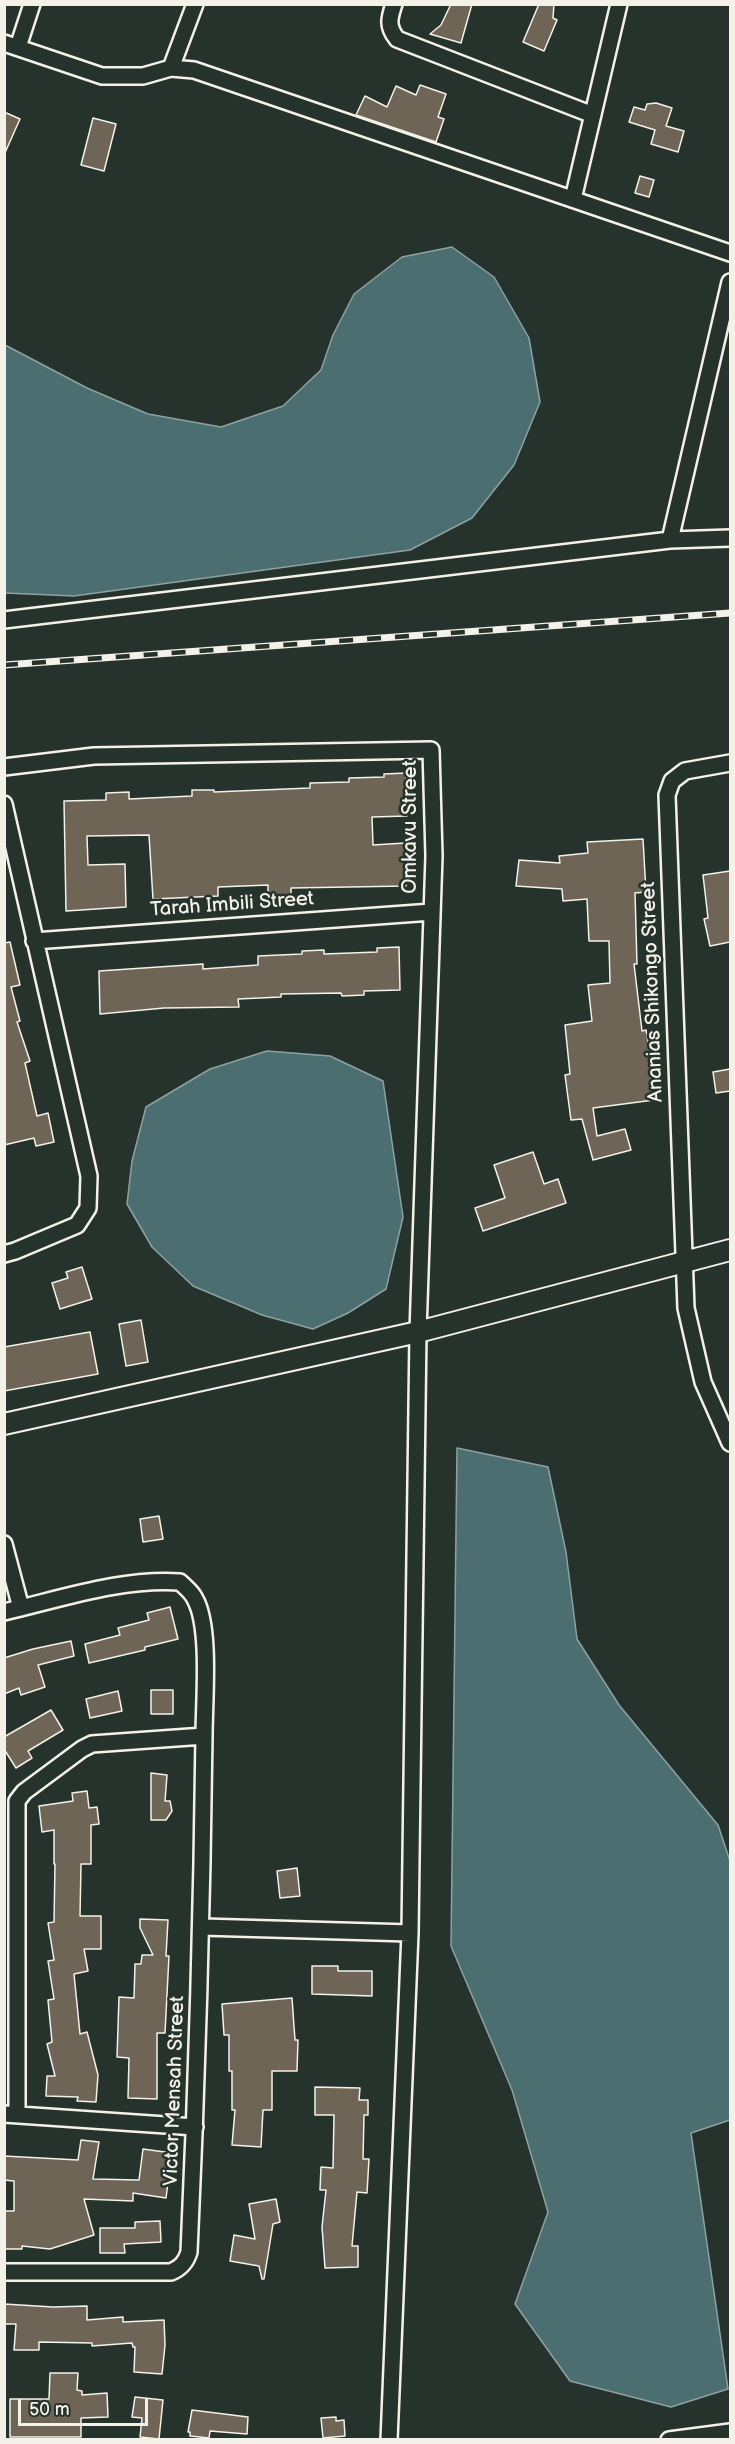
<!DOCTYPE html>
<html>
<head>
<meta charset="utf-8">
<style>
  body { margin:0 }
  #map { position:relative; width:735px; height:2444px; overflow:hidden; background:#26332d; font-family:"Balsamiq Sans",sans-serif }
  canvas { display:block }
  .frame { position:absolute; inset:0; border:6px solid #f4f1e8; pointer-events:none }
  .scale { position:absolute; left:18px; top:2399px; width:130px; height:27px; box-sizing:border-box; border:3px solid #f4f1e8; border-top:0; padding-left:8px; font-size:18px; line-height:21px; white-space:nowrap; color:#f4f1e8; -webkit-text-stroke:4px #26332d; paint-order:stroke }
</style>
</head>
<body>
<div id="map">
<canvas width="735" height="2444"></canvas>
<div class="frame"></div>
<div class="scale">50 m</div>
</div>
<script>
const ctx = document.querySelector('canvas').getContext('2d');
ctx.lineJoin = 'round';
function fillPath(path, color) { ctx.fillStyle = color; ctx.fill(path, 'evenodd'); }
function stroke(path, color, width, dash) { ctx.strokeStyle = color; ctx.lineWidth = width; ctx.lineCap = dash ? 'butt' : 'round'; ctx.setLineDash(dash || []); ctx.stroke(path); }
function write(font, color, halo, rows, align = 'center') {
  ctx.font = font + ' "Balsamiq Sans",sans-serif'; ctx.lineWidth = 5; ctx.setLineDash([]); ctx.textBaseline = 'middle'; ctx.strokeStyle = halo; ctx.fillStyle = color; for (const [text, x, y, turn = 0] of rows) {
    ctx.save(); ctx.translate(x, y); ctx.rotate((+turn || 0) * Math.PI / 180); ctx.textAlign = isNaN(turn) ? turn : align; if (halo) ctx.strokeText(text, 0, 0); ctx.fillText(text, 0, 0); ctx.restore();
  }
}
const water = new Path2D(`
  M452 247 494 277 529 338 540 402 514 465 472 518 410 550 74 596 5 593V345L87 388 148 414 221 427 283 406 321 370 333 335 354 294 402 257Z
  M267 1051 330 1056 383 1081 403 1217 386 1289 348 1313 313 1329 262 1315 193 1286 152 1247 127 1204 132 1161 146 1107 210 1069Z
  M457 1448 548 1467 566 1552 577 1639 619 1705 718 1825 730 1861V2120L691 2133 728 2389 671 2407 570 2381 515 2304 548 2212 512 2090 451 1946Z`);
fillPath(water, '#4b6e71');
stroke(water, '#8fa2a1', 1.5);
const building = new Path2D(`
  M451 4H472L461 43 430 34 441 25Z
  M539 4H554L553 18 557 20 544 51 523 42Z
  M420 85 446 94 438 117 444 119 436 142 356 115 365 96 387 107 396 86 416 95Z
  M656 103 672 108 666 126 684 131 678 152 651 144 655 130 629 122 634 107 645 110 647 104Z
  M4 112 20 119 4 155Z
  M93 118 116 124 104 171 81 165Z
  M640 176 654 180 649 197 635 193Z
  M406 773 407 816 372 817 373 845 405 843 406 886 291 888V897L268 898V885L218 887V896L153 899 149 835 87 836 88 865 125 864 126 907 66 911 64 801 106 800V793L129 792V799L192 796V790H214V792L310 788V783L349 782V778L384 777V774Z
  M643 839 646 892 635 893 637 964H634L642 1031 646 1030 653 1066 650 1067 654 1100 593 1108 597 1136 625 1129 631 1150 593 1160 582 1119 571 1120 565 1075 570 1074 565 1025 592 1021 588 985 610 983 609 941H589L587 899 563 901 562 889 516 886 519 860 560 863 559 856 588 853 587 842Z
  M730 871V942L710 946 704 919 708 918 703 875Z
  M10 942 20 985 11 987 20 1021 17 1022 30 1061 25 1063 37 1116 48 1113 54 1142 36 1146 34 1138 4 1145V943Z
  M399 947 400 990 364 991V995L342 996 341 993 281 994V997L238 999 239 1007 164 1008 100 1014 99 971 203 964V969L258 965V956L302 954V951L324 950V954L377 952V948Z
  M730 1069V1091L716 1093 713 1072Z
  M533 1152 544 1184 558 1179 566 1203 483 1231 475 1208 505 1198 494 1165Z
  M82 1267 92 1299 60 1309 52 1283 68 1278 66 1272Z
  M141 1320 148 1362 126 1366 119 1324Z
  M90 1332 98 1374 4 1391V1347Z
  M159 1516 163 1539 143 1542 140 1519Z
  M170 1607 178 1639 145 1647V1650L89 1663 85 1644 120 1635 118 1628 149 1620 147 1613Z
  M71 1641 74 1656 38 1665 45 1687 21 1695 19 1688 4 1694V1658L33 1649Z
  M151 1690H173V1714H151Z
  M118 1691 122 1711 90 1718 86 1699Z
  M51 1710 63 1730 28 1751 32 1758 16 1768 4 1749V1737Z
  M151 1773 167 1775 165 1801H170L172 1811 166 1820H151Z
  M87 1791 89 1808 97 1807 99 1824 91 1825V1864H81L80 1916H101V1949H84L88 1971 74 1974 80 2034 87 2032 98 2075 96 2102 77 2101 78 2097 46 2096 47 2076H55L47 2044 52 2042 48 2000 54 1999 48 1961 54 1960 48 1923 54 1922 55 1864H54V1830L42 1832 39 1806 73 1801 72 1793Z
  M297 1868 300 1896 280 1898 277 1871Z
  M140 1919 168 1920 166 1956H169L165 2033H157V2099L128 2098 129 2058 117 2057 119 1997 134 1998 135 1964H141L142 1955H153L140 1928Z
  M312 1966H338V1971H372V1996L312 1994Z
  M292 1998 295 2040H298L297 2071H272V2110H263L261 2147 232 2145 235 2110H232V2071H229V2035H224L222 2004Z
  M315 2087 360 2088 359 2100H368V2115H364L363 2159H369L367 2193 357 2192 352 2246H358V2267L325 2268 322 2227 326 2190H320L321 2167 333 2168 334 2115H315Z
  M81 2140 99 2142 93 2179 139 2180 143 2149 172 2153 166 2198 133 2193V2201L84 2199 94 2235 50 2249 22 2246V2249H4V2211H14V2181L4 2180V2156L78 2160Z
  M276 2199 280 2222 273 2224 264 2279H262L259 2266 230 2261 234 2235 255 2239 249 2204Z
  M160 2221 161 2242 124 2244 125 2253H100V2228H135V2222Z
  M4 2304 53 2307 87 2306V2320L123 2317V2322L164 2320 165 2345 162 2374 134 2372 135 2347H133L132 2343 92 2346V2343L39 2342V2350H14L16 2324H4Z
  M50 2373H78L77 2390 82 2391V2395L107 2393 108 2417 81 2418V2437H10V2399H49Z
  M135 2397 163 2400 159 2439 140 2437 142 2418 132 2417Z
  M192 2410 248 2417 247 2434 210 2431 209 2438 190 2436V2432H188Z
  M336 2417V2421L344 2420 345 2436 323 2438 321 2418Z`);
fillPath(building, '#6e6557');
stroke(building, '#f4f1e8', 1.5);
const minor = new Path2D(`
  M394 4C389 19 387 26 397 39L593 115
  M4 43 102 76H143L171 68 194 70 730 253
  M18 47 32 4
  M171 68 195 4
  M573 199 619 4
  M670 540 730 282
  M4 620 670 540 730 538
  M730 763 685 771 672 781 667 795 686 1308 703 1382 730 1443
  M4 767 94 756 431 750 434 856 418 1332 410 1933 389 2440
  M4 804 89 1176 88 1208 77 1225 15 1251 4 1254
  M34 941 432 912
  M4 1544 21 1608
  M4 1612C61 1599 121 1578 180 1582 185 1587 192 1592 195 1599 211 1627 204 1702 204 1736L92 1744 82 1749 24 1792 17 1801V2114
  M202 1927 410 1933
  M4 2114 195 2127
  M4 2272H171C181 2268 186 2262 189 2252 197 2080 202 1908 204 1736
  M669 2440 730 2432`);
const tertiary = new Path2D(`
  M4 1424 418 1332 730 1250`);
stroke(minor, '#f4f1e8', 20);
stroke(tertiary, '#f4f1e8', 24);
stroke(minor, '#26332d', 15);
stroke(tertiary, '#26332d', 20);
const rail = new Path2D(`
  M4 665 730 613`);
stroke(rail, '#f4f1e8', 7);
stroke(rail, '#26332d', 4.5, [14]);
write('20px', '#f4f1e8', '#26332d', [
  ["Omkavu Street",411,827,-90],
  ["Tarah Imbili Street",232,905,-4],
  ["Ananias Shikongo Street",653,992,-92],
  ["Victor Mensah Street",175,2091,-88]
]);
</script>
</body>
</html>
